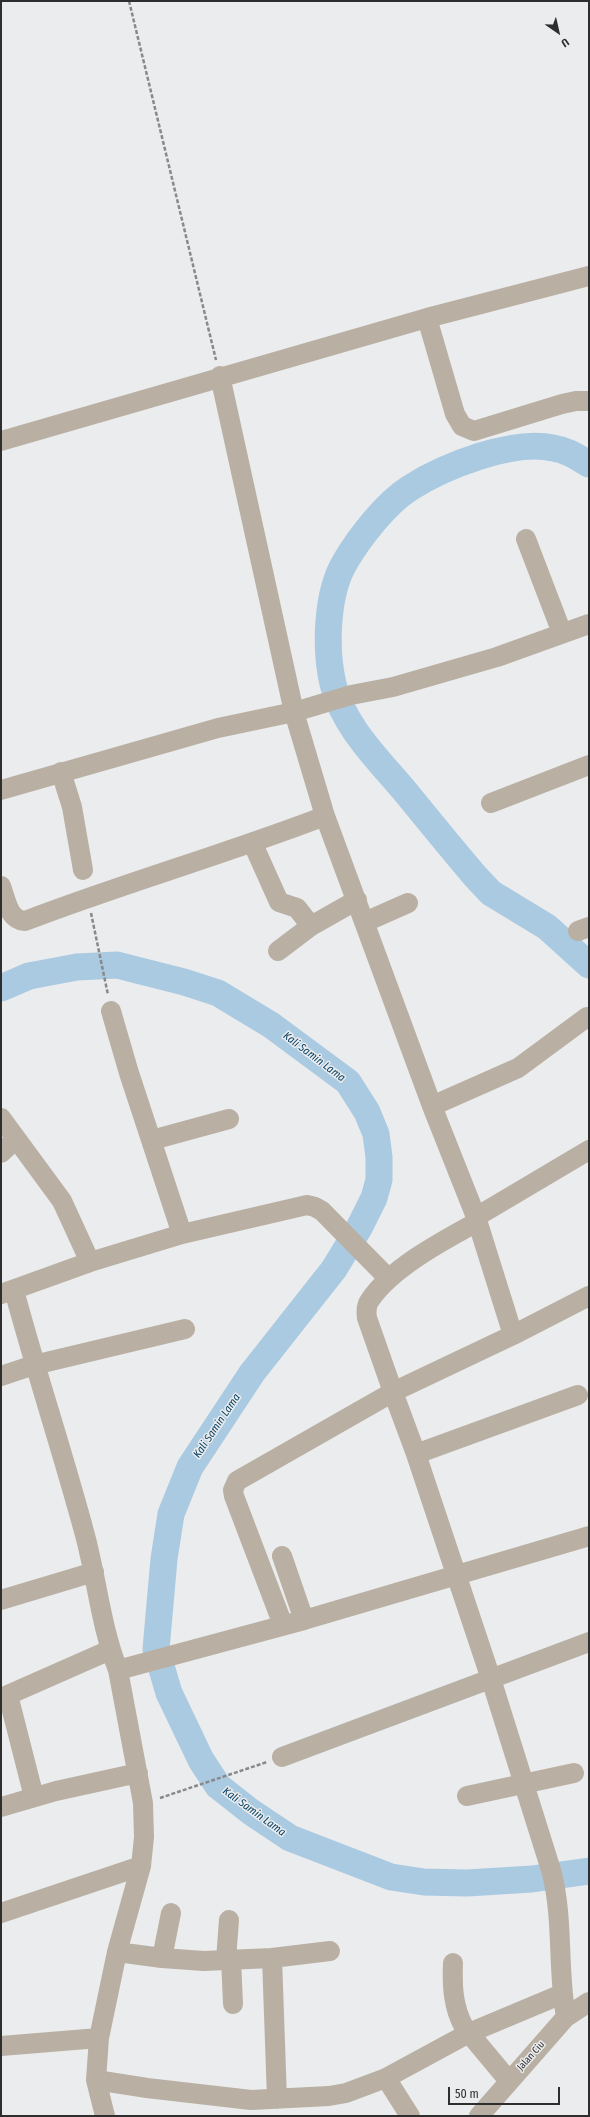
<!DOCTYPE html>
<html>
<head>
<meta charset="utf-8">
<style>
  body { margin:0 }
  #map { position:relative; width:590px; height:2117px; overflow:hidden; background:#ebecee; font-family:"Fira Sans Condensed",sans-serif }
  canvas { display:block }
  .frame { position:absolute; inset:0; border:2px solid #2e2e2f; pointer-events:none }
  .north { position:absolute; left:538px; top:12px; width:40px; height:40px; -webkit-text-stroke:3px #ebecee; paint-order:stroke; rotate:146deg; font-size:11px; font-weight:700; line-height:16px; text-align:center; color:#2e2e2f }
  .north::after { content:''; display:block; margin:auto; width:14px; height:18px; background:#2e2e2f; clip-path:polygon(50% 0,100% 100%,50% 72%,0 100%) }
  .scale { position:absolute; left:448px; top:2087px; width:112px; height:18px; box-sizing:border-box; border:2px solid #2e2e2f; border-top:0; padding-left:5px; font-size:12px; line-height:14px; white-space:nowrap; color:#2e2e2f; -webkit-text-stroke:3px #ebecee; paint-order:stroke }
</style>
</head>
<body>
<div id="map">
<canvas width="590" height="2117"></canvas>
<div class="frame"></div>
<div class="north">U</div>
<div class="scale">50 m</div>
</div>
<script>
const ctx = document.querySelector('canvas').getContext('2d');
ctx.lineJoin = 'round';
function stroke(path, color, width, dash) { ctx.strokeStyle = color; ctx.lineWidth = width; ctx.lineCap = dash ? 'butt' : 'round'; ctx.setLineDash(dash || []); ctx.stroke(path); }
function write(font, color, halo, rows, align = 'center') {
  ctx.font = font + ' "Fira Sans Condensed",sans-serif'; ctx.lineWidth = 3; ctx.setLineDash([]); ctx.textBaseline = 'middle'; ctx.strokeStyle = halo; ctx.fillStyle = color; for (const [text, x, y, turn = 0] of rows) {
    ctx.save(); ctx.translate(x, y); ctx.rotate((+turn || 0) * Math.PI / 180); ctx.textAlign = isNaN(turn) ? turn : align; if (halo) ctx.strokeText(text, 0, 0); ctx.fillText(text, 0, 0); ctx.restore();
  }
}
stroke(new Path2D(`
  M589 464C577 457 567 450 553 448 513 439 444 466 410 488 386 503 359 538 345 562 326 594 325 649 333 684 344 728 380 761 408 795 430 822 452 849 475 876L491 893 547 927 589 965
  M1 988 29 976 77 967 117 965 184 982 218 993 271 1025 348 1082 367 1112 376 1134 379 1157V1180L374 1198 359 1228 334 1269 252 1373 190 1467 171 1514 164 1559 156 1649 169 1693 201 1760 218 1786 251 1812 290 1838 391 1877 424 1882 467 1883 532 1879 589 1871`), '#aacae1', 27);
stroke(new Path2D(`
  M129 1 216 360
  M91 913 108 995
  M160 1798 267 1762`), '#89898b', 2.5, [4, 2]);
stroke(new Path2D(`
  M427 318 455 414 462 426 474 431 562 404 576 401H589
  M220 376 294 712 325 816 432 1106 476 1217 513 1335 393 1392 416 1454 491 1679 551 1870C564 1918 557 1968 566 2017
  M1 441 427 318 589 276
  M526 539 562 633
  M61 772 72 807 83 870
  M1 790 218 728 294 712 351 695 393 687 497 657 589 624
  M491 803 589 765
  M253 844 279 902 297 908 311 926 357 900
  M1 886C6 899 8 920 25 921 124 883 226 854 325 816
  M365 922 408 903
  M578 931 589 927
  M278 951 311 926
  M111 1011 129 1073 182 1234
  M432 1106 518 1068 587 1017
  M1 1118 62 1201 90 1262
  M152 1140 229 1119
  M1 1153 16 1139
  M476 1217 589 1150
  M14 1290C36 1372 63 1453 85 1535 97 1580 101 1627 118 1670
  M1 1294 90 1262 182 1234 307 1205 315 1207 322 1211 389 1279
  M513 1335 589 1296
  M1 1376 34 1365 185 1329
  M416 1454 578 1395
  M282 1556 304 1620
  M1 1600 94 1572
  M283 1625 234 1496 233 1490 237 1481 393 1392 367 1318C366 1311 366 1305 370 1300 391 1268 444 1240 477 1222
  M8 1695 34 1797
  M1 1698 110 1650
  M282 1757 589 1642
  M467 1796 574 1773
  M1 1807 56 1791 138 1773
  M1 1913 141 1866
  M117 1952 162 1958 204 1961 272 1958 277 2099
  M162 1958 171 1913
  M272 1958 330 1951
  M231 1959 233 2004
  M226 1960 229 1920
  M453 1963C452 1986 453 2007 464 2027L509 2081
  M1 2046 99 2038
  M386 2078 410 2116
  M96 2080 147 2088 251 2100 329 2096 346 2093 386 2078 469 2033 562 1994
  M105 2116 96 2080 99 2038 117 1952 141 1866 144 1837 143 1803 118 1670 304 1620 589 1536
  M479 2116 566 2017 589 2002`), '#b9b0a3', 20);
write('10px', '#2e2e2f', '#ebecee', [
  ["Jalan Ciu",531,2056,-48]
]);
write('italic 11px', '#094262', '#ebecee', [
  ["Kali Samin Lama",314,1057,37],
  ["Kali Samin Lama",217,1426,-56],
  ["Kali Samin Lama",254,1812,36]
]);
</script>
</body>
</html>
